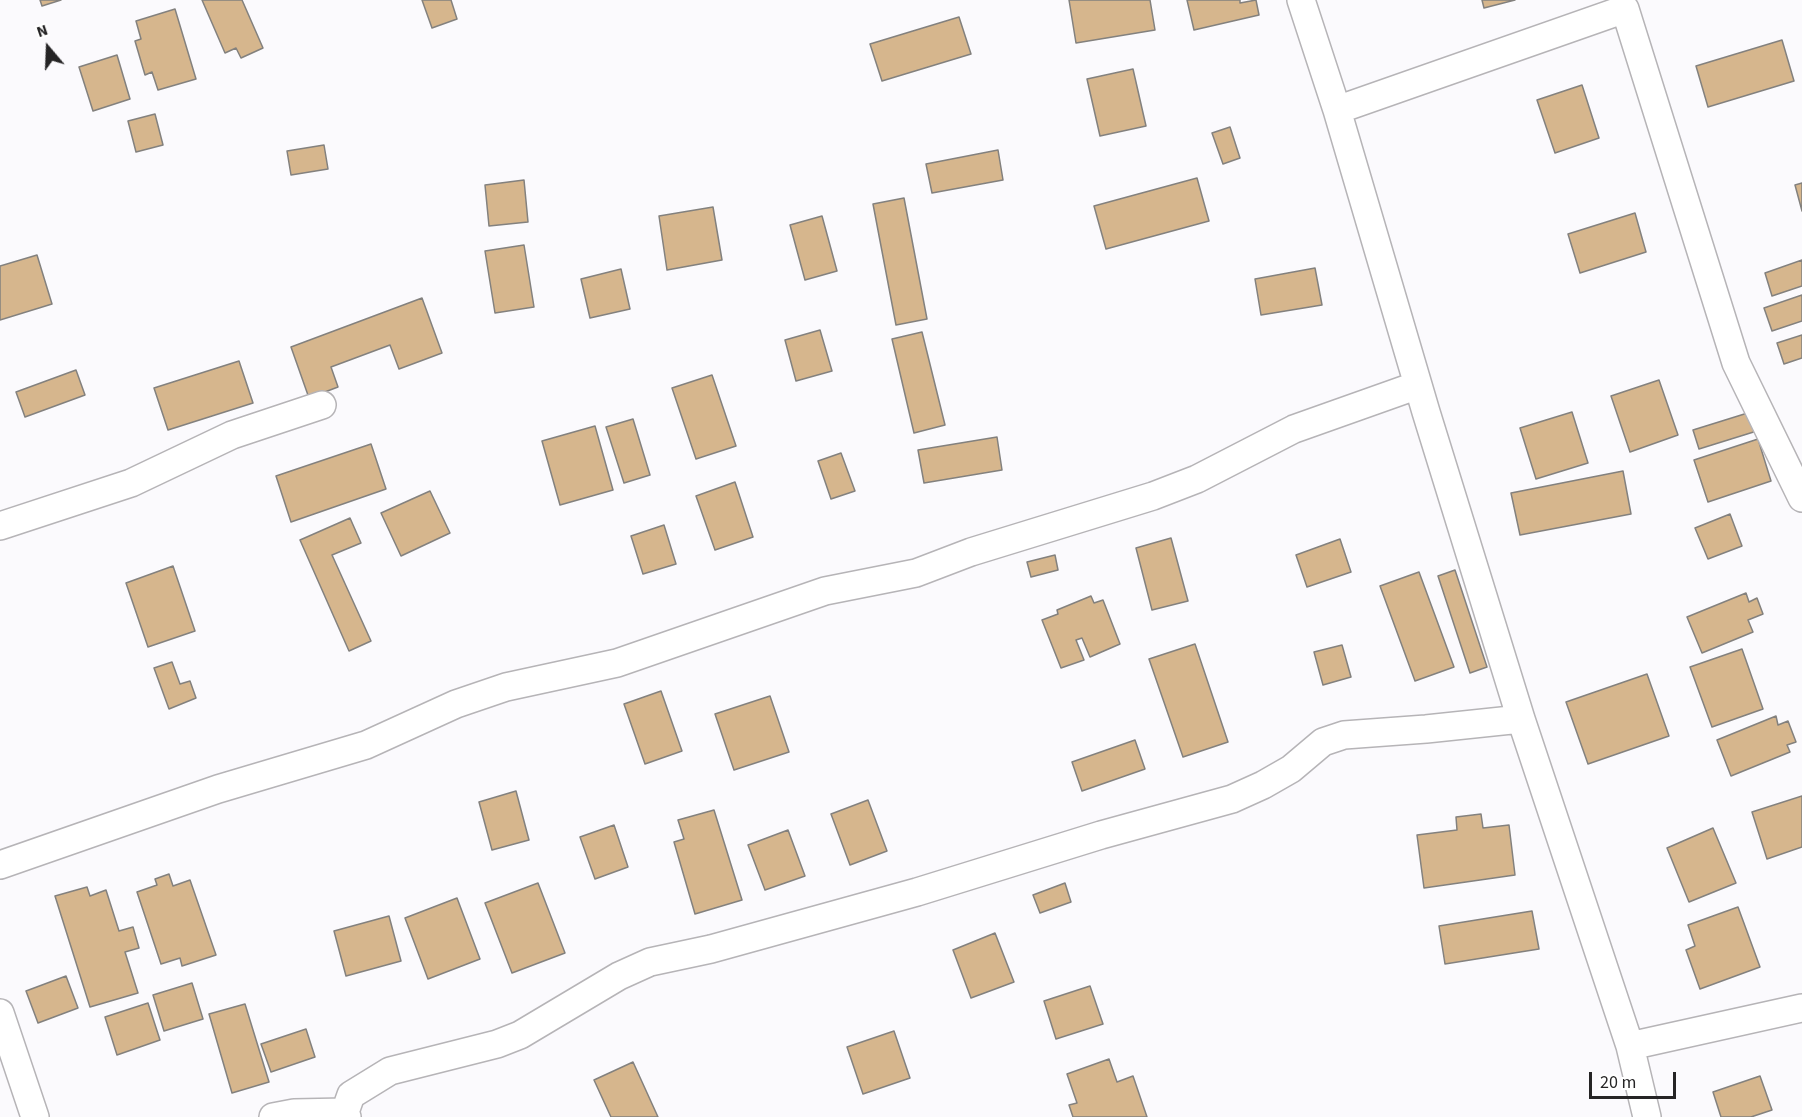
<!DOCTYPE html>
<html>
<head>
<meta charset="utf-8">
<style>
  body { margin:0 }
  #map { position:relative; width:1802px; height:1117px; overflow:hidden; background:#fbfafd; font-family:"Source Sans 3",sans-serif }
  canvas { display:block }
  .north { position:absolute; left:18px; top:18px; width:60px; height:60px; -webkit-text-stroke:4px #fff; paint-order:stroke; rotate:341deg; font-size:16px; font-weight:700; line-height:24px; text-align:center; color:#252425 }
  .north::after { content:''; display:block; margin:auto; width:21px; height:27px; background:#252425; clip-path:polygon(50% 0,100% 100%,50% 72%,0 100%) }
  .scale { position:absolute; left:1589px; top:1072px; width:87px; height:27px; box-sizing:border-box; border:3px solid #252425; border-top:0; padding-left:8px; font-size:18px; line-height:21px; white-space:nowrap; color:#252425; -webkit-text-stroke:4px #fff; paint-order:stroke }
</style>
</head>
<body>
<div id="map">
<canvas width="1802" height="1117"></canvas>
<div class="north">N</div>
<div class="scale">20 m</div>
</div>
<script>
const ctx = document.querySelector('canvas').getContext('2d');
ctx.lineJoin = 'round';
function fillPath(path, color) { ctx.fillStyle = color; ctx.fill(path, 'evenodd'); }
function stroke(path, color, width, dash) { ctx.strokeStyle = color; ctx.lineWidth = width; ctx.lineCap = dash ? 'butt' : 'round'; ctx.setLineDash(dash || []); ctx.stroke(path); }
const building = new Path2D(`
  M40 0H61L42 6Z
  M202 0H242L263 48 241 58 236 48 225 53Z
  M422 0H451L457 19 432 28Z
  M1069 0H1150L1155 30 1076 43Z
  M1187 0H1240V3L1256 0 1259 15 1194 30Z
  M1482 0H1515L1484 8Z
  M175 9 196 79 158 90 152 72 145 75 135 41 141 39 136 21Z
  M959 17 971 54 882 81 870 44Z
  M1782 40 1794 81 1708 107 1696 66Z
  M117 55 130 99 93 111 79 67Z
  M1133 69 1146 126 1100 136 1087 79Z
  M1582 85 1599 138 1555 153 1537 100Z
  M155 114 163 145 136 152 128 121Z
  M1230 127 1240 158 1223 164 1212 133Z
  M324 145 328 169 291 175 287 151Z
  M998 150 1003 180 932 193 926 164Z
  M1197 178 1209 221 1106 249 1094 206Z
  M524 180 528 222 489 226 485 185Z
  M1802 183V211L1795 185Z
  M904 198 927 319 896 325 873 204Z
  M713 207 722 260 667 270 659 216Z
  M1635 213 1646 252 1580 273 1568 234Z
  M822 216 837 271 805 280 790 225Z
  M524 245 534 307 495 313 485 251Z
  M37 255 52 304 0 320V266Z
  M1802 260V286L1772 296 1765 273Z
  M1315 268 1322 305 1261 315 1255 279Z
  M621 269 630 309 590 318 581 279Z
  M1802 295V321L1772 331 1764 308Z
  M422 298 442 353 399 369 390 345 331 367 338 387 309 398 291 347Z
  M820 330 832 371 796 381 785 340Z
  M922 332 945 425 914 433 892 339Z
  M1802 335V358L1784 364 1777 343Z
  M239 361 253 403 168 430 154 388Z
  M76 370 85 395 25 417 16 392Z
  M712 375 736 446 696 459 672 388Z
  M1659 380 1678 435 1630 452 1611 396Z
  M1754 411 1760 430 1699 449 1693 430Z
  M1572 412 1588 463 1536 479 1520 428Z
  M633 419 650 475 624 483 606 427Z
  M595 426 613 490 560 505 542 441Z
  M997 437 1002 470 924 483 918 450Z
  M1758 439 1771 481 1708 502 1694 460Z
  M371 444 386 489 291 522 276 476Z
  M841 453 855 491 831 499 818 461Z
  M1623 471 1631 514 1520 535 1511 493Z
  M735 482 753 537 715 550 696 496Z
  M430 491 450 533 401 556 381 513Z
  M1730 514 1742 546 1708 559 1695 528Z
  M350 518 361 543 332 555 371 641 349 651 300 540Z
  M664 525 676 564 643 574 631 536Z
  M1171 538 1188 601 1152 610 1136 548Z
  M1340 539 1351 572 1307 587 1296 555Z
  M1055 555 1058 570 1031 577 1027 562Z
  M173 566 195 631 148 647 126 583Z
  M1455 570 1487 667 1470 673 1438 576Z
  M1419 572 1454 667 1415 681 1380 586Z
  M1746 593 1749 602 1757 598 1763 614 1748 620 1753 632 1702 653 1687 617Z
  M1091 596 1094 603 1103 600 1120 644 1090 657 1082 638 1076 640 1084 660 1061 668 1042 620 1058 614 1057 610Z
  M1195 644 1228 742 1183 757 1149 659Z
  M1342 645 1351 677 1323 685 1314 652Z
  M1742 649 1763 709 1712 727 1690 667Z
  M172 662 180 684 190 681 196 698 169 709 154 668Z
  M1647 674 1669 736 1588 764 1566 702Z
  M661 691 682 751 645 764 624 704Z
  M770 696 789 752 734 770 715 714Z
  M1776 716 1778 725 1788 721 1796 742 1787 745 1790 752 1731 776 1717 740Z
  M1135 740 1145 769 1082 791 1072 762Z
  M516 791 529 840 492 850 479 802Z
  M1802 796V847L1767 859 1752 812Z
  M868 800 887 851 850 865 831 814Z
  M714 810 742 900 695 914 674 842 684 839 678 820Z
  M1481 814 1483 828 1509 825 1515 875 1424 888 1417 835 1457 830 1456 817Z
  M614 825 628 867 595 879 580 837Z
  M1713 828 1736 883 1689 902 1667 848Z
  M788 830 805 876 765 890 748 845Z
  M169 874 173 886 190 880 216 955 182 966 180 958 161 964 137 892 157 885 155 879Z
  M538 883 565 953 512 973 485 903Z
  M1065 883 1071 902 1040 913 1033 895Z
  M87 887 90 896 106 890 119 931 133 927 139 948 125 952 138 993 90 1007 55 896Z
  M457 898 480 959 428 979 405 918Z
  M1738 907 1760 967 1700 989 1686 950 1695 946 1688 925Z
  M1532 911 1539 949 1445 964 1439 926Z
  M389 916 401 961 346 976 334 931Z
  M995 933 1014 982 971 998 953 950Z
  M66 976 78 1008 38 1023 26 991Z
  M192 983 203 1019 164 1031 153 995Z
  M1090 986 1103 1024 1056 1039 1044 1001Z
  M148 1003 160 1040 117 1055 105 1017Z
  M245 1004 269 1082 232 1093 209 1014Z
  M306 1029 315 1057 271 1072 261 1044Z
  M894 1031 910 1078 863 1094 847 1047Z
  M1109 1059 1117 1082 1133 1076 1147 1117H1073L1069 1105 1077 1103 1067 1074Z
  M633 1062 658 1117H611L594 1080Z
  M1760 1076 1772 1110 1751 1117H1721L1713 1092Z`);
fillPath(building, '#d6b68d');
stroke(building, '#83817e', 1.5);
const minor = new Path2D(`
  M1301 0 1337 110 1426 412 1521 719 1630 1046 1647 1117
  M1337 110 1625 9 1736 363 1802 498
  M0 526 131 483 232 435 322 405
  M0 865 218 789 366 745 456 704 506 687 617 663 825 591 916 573 971 552 1153 496 1197 479 1294 429 1418 385
  M0 1013 35 1117
  M1630 1046 1802 1008
  M273 1117 294 1113 345 1112
  M347 1117 345 1112 351 1095 390 1071 497 1044 520 1035 619 976 650 962 711 949 917 892 1101 835 1232 799 1263 785 1291 769 1323 742 1344 735 1426 729 1521 719`);
stroke(minor, '#b6b4b7', 30);
stroke(minor, '#fff', 27);
</script>
</body>
</html>
